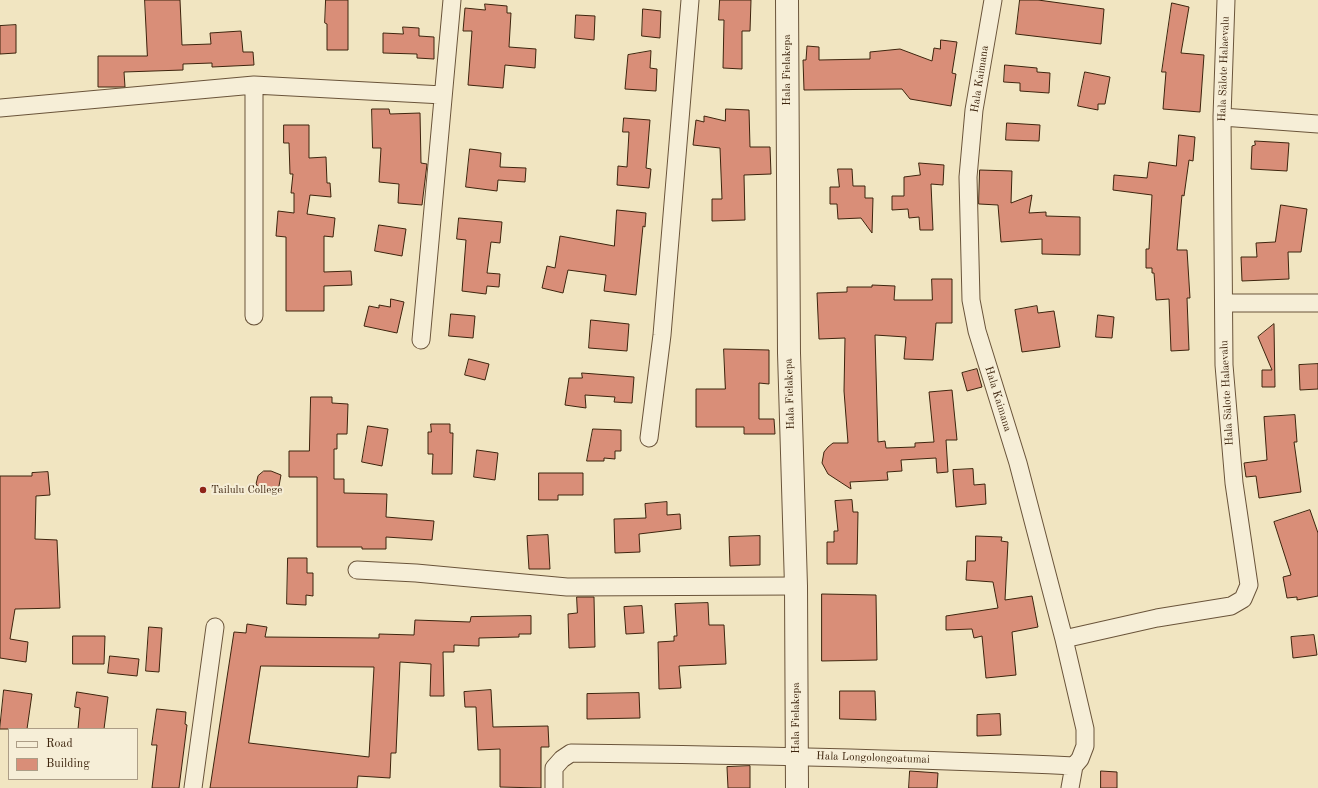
<!DOCTYPE html>
<html>
<head>
<meta charset="utf-8">
<style>
  body { margin:0 }
  #map { position:relative; width:1318px; height:788px; overflow:hidden; background:#f1e5c1; font-family:"Old Standard TT",serif }
  canvas { display:block }
  .legend { position:absolute; left:8px; top:728px; width:130px; height:52px; box-sizing:border-box; background:#f6eed7; border:1px solid #ac9d86; margin:0; padding:5px 7px; list-style:none; font-size:12px; color:#3d240d }
  .legend li { display:flex; align-items:center; gap:8px; height:20px }
  .legend b { width:20px; border:1px solid #ac9d86 }
</style>
</head>
<body>
<div id="map">
<canvas width="1318" height="788"></canvas>
<ul class="legend">
<li><b style="height:5px;background:#f6eed7"></b>Road</li>
<li><b style="height:11px;background:#d98e78"></b>Building</li>
</ul>
</div>
<script>
const ctx = document.querySelector('canvas').getContext('2d');
ctx.lineJoin = 'round';
function fillPath(path, color) { ctx.fillStyle = color; ctx.fill(path, 'evenodd'); }
function stroke(path, color, width, dash) { ctx.strokeStyle = color; ctx.lineWidth = width; ctx.lineCap = dash ? 'butt' : 'round'; ctx.setLineDash(dash || []); ctx.stroke(path); }
function write(font, color, halo, rows, align = 'center') {
  ctx.font = font + ' "Old Standard TT",serif'; ctx.lineWidth = 4; ctx.setLineDash([]); ctx.textBaseline = 'middle'; ctx.strokeStyle = halo; ctx.fillStyle = color; for (const [text, x, y, turn = 0] of rows) {
    ctx.save(); ctx.translate(x, y); ctx.rotate((+turn || 0) * Math.PI / 180); ctx.textAlign = isNaN(turn) ? turn : align; if (halo) ctx.strokeText(text, 0, 0); ctx.fillText(text, 0, 0); ctx.restore();
  }
}
const building = new Path2D(`
  M145 0H180L182 45 211 44 210 33 241 31 243 52H253L254 65 212 67V63L183 64V70L124 72 125 87H98V56H147Z
  M326 0H348V50H327V24L325 23Z
  M720 0H751L750 31H742V69L723 68 724 20H719Z
  M1020 0H1038L1104 9 1101 44 1016 34Z
  M1172 3 1189 7 1181 53 1204 55 1200 112 1163 109 1166 72H1162Z
  M485 4 507 6V13H511L509 47 536 49 535 68 505 65 503 88 468 85 472 31H463L465 8 485 10Z
  M643 9 661 11 660 38 642 36Z
  M576 15 595 16 594 40 575 38Z
  M16 25V53L0 54V26Z
  M403 27 419 28V36L434 37V59L417 58V54L383 53V33L403 34Z
  M941 40 957 42 952 73 956 74 951 106 910 99 902 89 804 90 803 60H806L807 46 819 47V60L870 59V52L900 49 932 61 934 48 940 49Z
  M651 51 650 68 657 69 656 91 625 89 628 55Z
  M1005 65 1037 68V72L1050 73 1049 93 1020 91V83L1004 82Z
  M1085 72 1110 77 1105 104H1098V110L1078 106Z
  M372 109H389L390 114 420 113 421 163 427 164 422 205 398 203 399 184 379 182 381 148H373Z
  M726 109 749 110 750 147H770L771 174 744 175 745 220 712 221V199H722L720 148 693 145 696 120 704 122V116L725 121Z
  M624 118 650 120 646 168 651 169 649 188 617 185 618 166 627 167 629 132H623Z
  M1007 123 1040 125 1039 141 1006 140Z
  M284 125H309V158L326 157 327 183H330L331 197 310 195 307 214 335 218 333 237 324 236V272L351 271 352 285 324 286V311H286V237L276 236 278 211 294 213V193H291L293 174H290L289 143H284Z
  M1179 135 1195 137 1193 161 1189 160 1184 196 1182 195 1177 250H1187L1190 298H1187L1189 350 1171 351 1169 299 1156 300 1154 273H1152V268H1146V249H1149L1152 195 1113 190 1114 175 1147 178 1149 162 1176 166Z
  M1255 141 1289 143 1287 171 1251 169 1252 146 1255 145Z
  M470 149 501 153 500 167 526 168 525 182 498 180 497 191 466 187Z
  M919 163 944 165 943 185 931 184 933 230H920L919 217 909 218 908 209 892 210V196H904V177L920 175Z
  M838 169H852L853 186H865V198H873L872 233 861 218 838 219 837 204H830V187H839Z
  M980 170 1012 171 1011 203 1032 195 1029 213 1046 212V216L1080 217V255L1042 254V239L1001 242 998 205 979 204Z
  M1281 205 1307 209 1301 252H1288L1289 279 1242 281 1241 257H1257L1256 243 1275 242Z
  M617 210 646 213 645 227 643 226 636 295 604 291 606 275 568 270 563 293 542 288 547 266 555 268 560 236 614 246Z
  M459 218 502 222 500 243 491 242 487 273 500 274 499 287 487 286 486 294 462 291 466 240 457 239Z
  M379 225 406 229 402 256 375 251Z
  M932 279H952V323H936L933 360 904 359 906 337 875 335 878 442 885 441 886 448 915 447V443L934 442 929 392 952 390 957 440H946L948 472 937 473 936 458 901 460 902 471 887 472 888 480 850 482 851 489 828 474 822 463 824 452 828 447 833 443H848L844 391 845 338 819 339 817 293 847 292V287H872V285L895 286 894 300H932Z
  M391 299 404 302 397 333 364 326 369 306 379 308V305L390 307Z
  M1037 306 1038 313 1054 311 1060 347 1022 352 1015 310Z
  M451 314 475 316 473 338 449 336Z
  M1098 315 1114 317 1112 338 1096 337Z
  M591 320 629 324 627 351 589 348Z
  M1274 324 1275 387H1262V370H1272L1258 337Z
  M724 349 769 350V384L759 383V419H774L775 434H744V427H696V389H725Z
  M469 359 489 364 485 380 465 375Z
  M1318 364V389L1300 390 1299 365Z
  M977 369 982 387 967 391 962 373Z
  M582 373 634 377 632 403 614 402 615 397 585 395 586 408 565 405 569 378H582Z
  M311 397H332V403L348 404 347 434H337V449H334V479H344V493L387 494 386 517 434 521 432 540 386 537V549H362V547H317V477H289V451H309Z
  M1295 415 1297 442H1294L1301 492 1259 498 1256 476 1246 477 1244 463 1267 460 1264 417Z
  M431 424H450V433H453L452 474H432L433 454H428V432H431Z
  M368 426 388 429 382 466 362 462Z
  M593 429 621 430V451H615V459L604 458V461H587Z
  M477 450 498 453 495 480 474 477Z
  M973 469 974 485 985 484 986 504 956 507 953 470Z
  M264 471H271L281 475 279 486 271 493H263L256 484 258 476Z
  M48 472 50 495 36 496 35 539 57 540 60 608 15 609 10 639 28 642 26 662 0 658V476H32V473Z
  M539 473H583V495H558V500H539Z
  M852 500 853 512H858L857 564H827V542H834V531H838L835 501Z
  M667 502V515L680 514 681 529 639 534 640 552 615 553 614 519 646 518 645 504Z
  M1310 510 1318 533V596L1297 600V597L1287 598 1283 577 1291 575 1274 522Z
  M548 535 550 569H529L527 536Z
  M760 536V565L730 566 729 537Z
  M976 536 1002 537 1001 541 1008 542 1005 600 1032 596 1038 627 1012 632 1016 675 986 678 982 636 974 638 972 629 946 630V616L998 608 993 582 966 580 967 561H975Z
  M288 558H307V573H313V596L306 595V605L287 604Z
  M822 594 876 595 877 660 822 661Z
  M577 597H594L595 647 569 648 568 614 577 613Z
  M708 603 709 625H724L726 664 679 666 681 688 659 689 658 642 674 641V636H677L675 604Z
  M642 606 644 633 626 634 624 607Z
  M531 616V634H519V637L479 638V646L454 645V652H443L444 696H430L431 664 400 662 396 753H391L390 778 358 776 357 788H210L234 632 246 633 247 624 267 627 265 637 379 638V634L414 635 415 620 470 622 471 617ZM261 666 374 667 369 757 249 743Z
  M149 627 162 628 159 672 146 671Z
  M1314 635 1317 655 1293 658 1291 637Z
  M73 636H105L104 664H73Z
  M110 656 139 659 137 676 108 673Z
  M4 690 32 694 27 729H0Z
  M491 690 493 727 548 726 549 747H541V788L500 787V749L478 750 476 707H465L464 692Z
  M840 691H875L876 720 840 719Z
  M77 692 108 697 104 729H78L80 708 75 707Z
  M639 693 640 718 587 719V694Z
  M157 709 186 712 185 724 187 725 179 788H152L157 745H152Z
  M1000 714 1001 735 977 736V715Z
  M750 766V788H728L727 767Z
  M910 771 938 773 937 788H909Z
  M1101 771 1117 772V788H1101Z`);
fillPath(building, '#d98e78');
stroke(building, '#3d240d', 1);
const minor = new Path2D(`
  M993 0 974 110 968 177 971 300 977 331 1018 463 1064 639 1085 729V746L1080 759 1074 766 1070 788
  M254 85V316
  M0 108 254 85 443 95
  M1222 117 1318 124
  M1224 303H1318
  M421 340 452 0
  M649 438 662 335 690 0
  M357 570 416 573 567 587 796 586
  M1064 639 1157 618 1231 606 1243 599 1249 585 1234 483 1224 365 1222 117 1226 0
  M193 788 215 627
  M554 788V768L562 759 571 753C739 755 906 758 1074 766`);
const tertiary = new Path2D(`
  M787 0 789 353 796 586 797 788`);
stroke(minor, '#6a543a', 19);
stroke(tertiary, '#6a543a', 24);
stroke(minor, '#f6eed7', 17);
stroke(tertiary, '#f6eed7', 22);
for (const [x, y, r, color] of [
  [203,490,4,"#8f2418"]
]) { const dot = new Path2D(); dot.arc(x, y, r, 0, 2 * Math.PI); ctx.fillStyle = color; ctx.fill(dot); stroke(dot, '#f6eed7', 1.5); }
write('11px', '#3d240d', '#f6eed7', [
  ["Hala Sālote Halaevalu",1224,69,-88],
  ["Hala Fielakepa",787,70,-90],
  ["Hala Kaimana",980,79,-81],
  ["Hala Sālote Halaevalu",1227,393,-93],
  ["Hala Fielakepa",790,394,-92],
  ["Hala Kaimana",998,399,73],
  ["Hala Fielakepa",796,718,-90],
  ["Hala Longolongoatumai",873,758,2]
]);
write('11px', '#3d240d', '#f6eed7', [
  ["Tailulu College",211,490]
], 'left');
</script>
</body>
</html>
